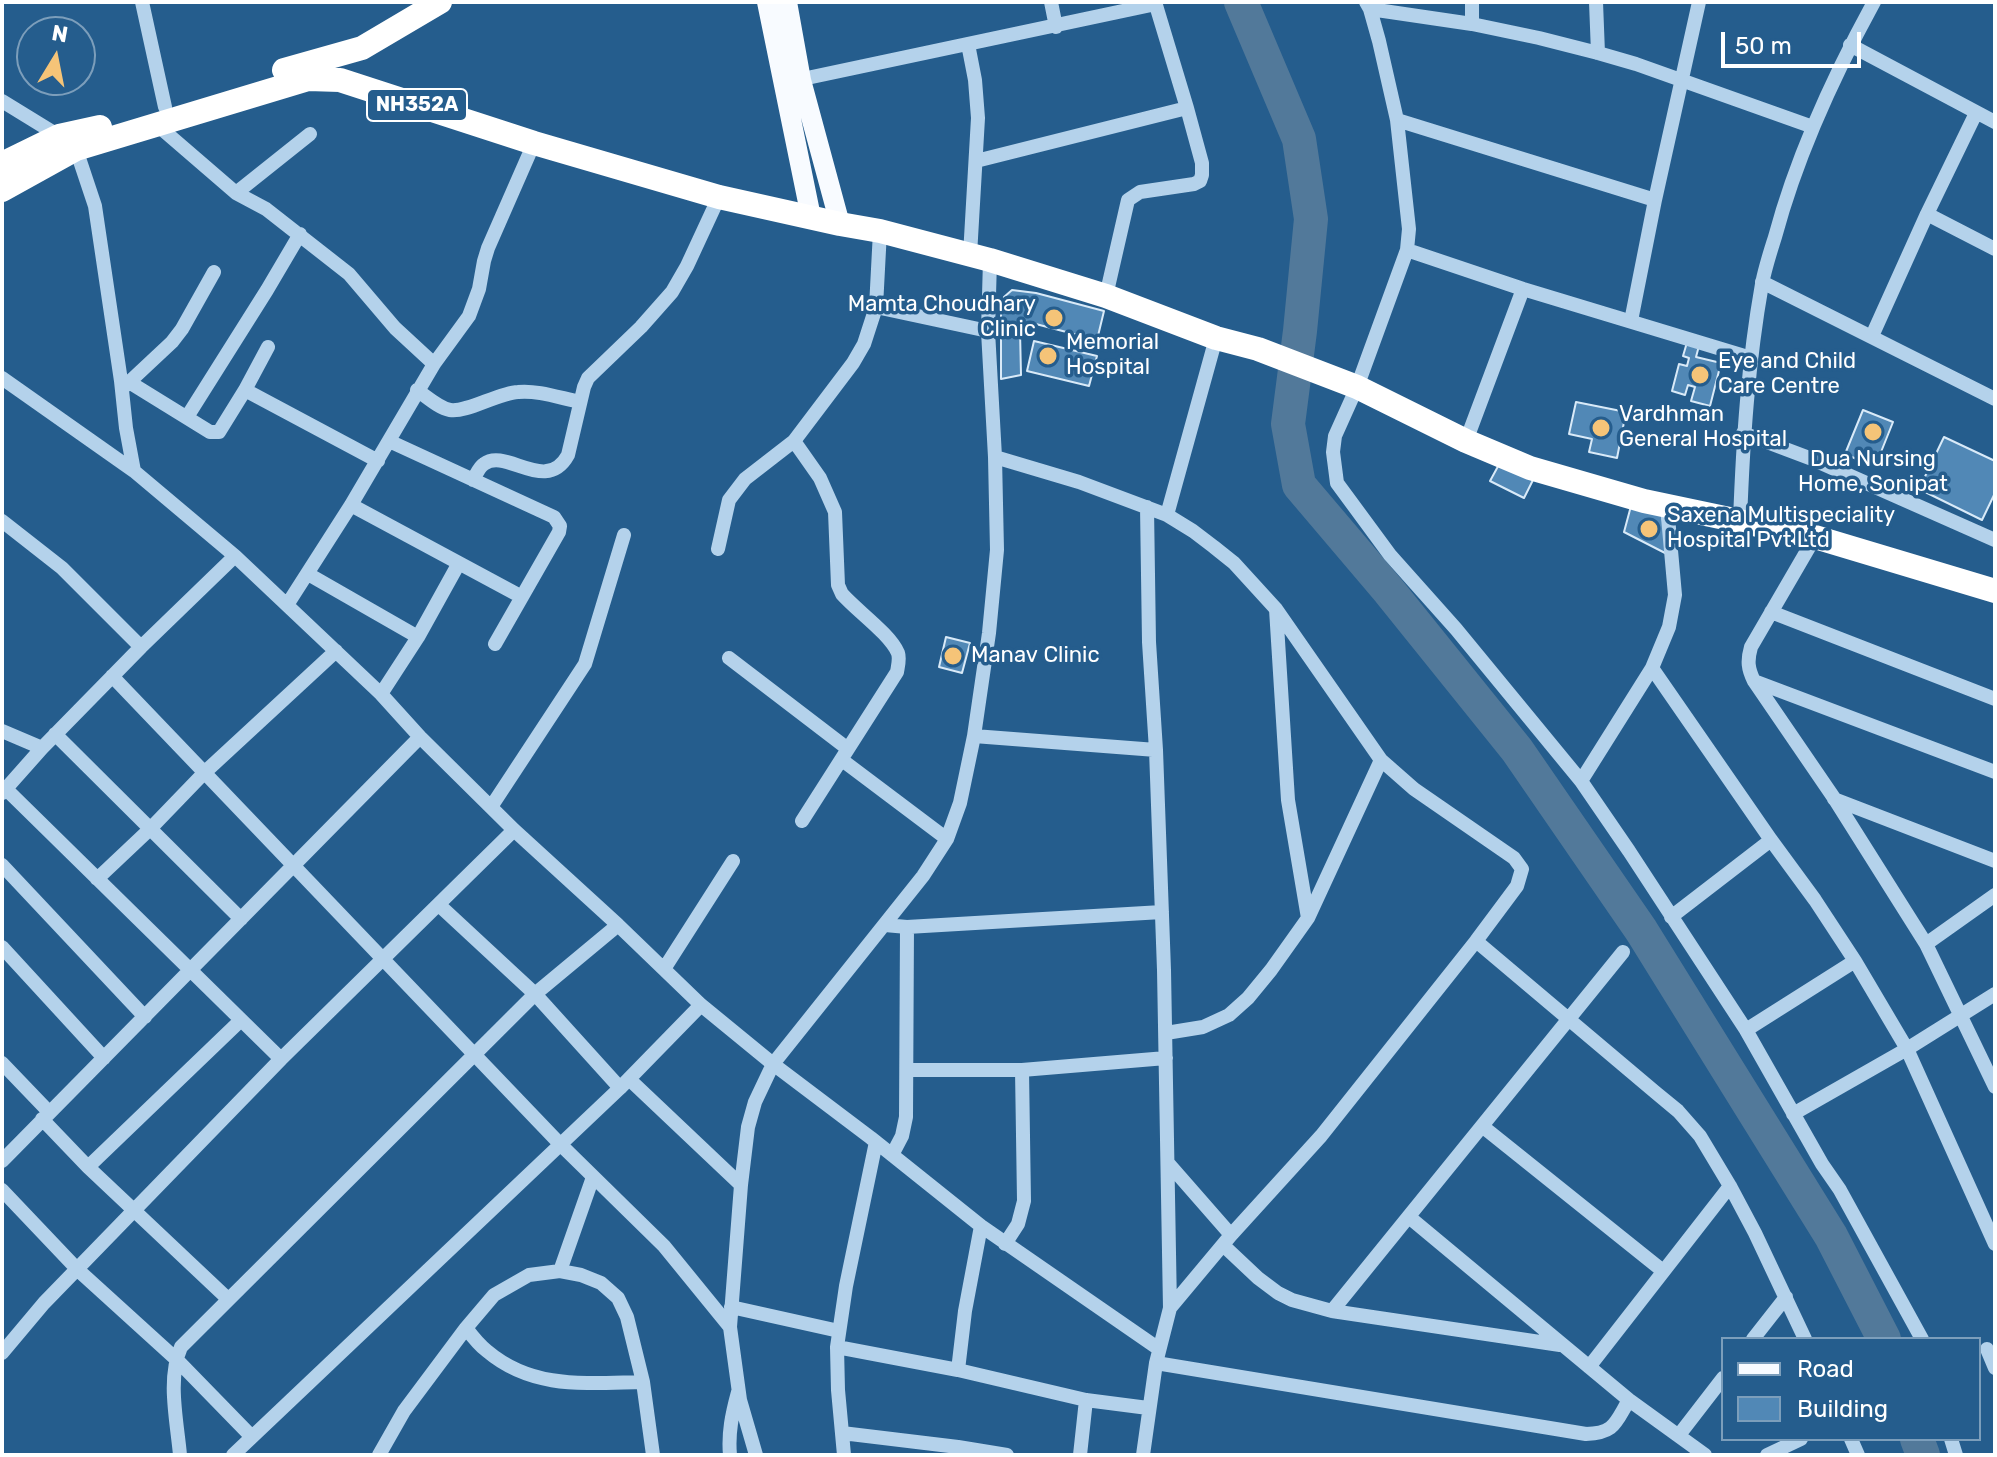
<!DOCTYPE html>
<html>
<head>
<meta charset="utf-8">
<style>
  body { margin:0 }
  #map { position:relative; width:1997px; height:1457px; overflow:hidden; background:#255d8d; font-family:Rubik,sans-serif }
  canvas { display:block }
  .frame { position:absolute; inset:0; border:4px solid #fff; pointer-events:none }
  .legend { position:absolute; left:1721px; top:1337px; width:260px; height:104px; box-sizing:border-box; background:#255d8d; border:2px solid #7c9ebb; margin:0; padding:10px 14px; list-style:none; font-size:24px; color:#fff }
  .legend li { display:flex; align-items:center; gap:16px; height:40px }
  .legend b { width:40px; border:2px solid #7c9ebb }
  .north { position:absolute; left:16px; top:16px; width:80px; height:80px; box-sizing:border-box; background:#255d8d; border:2px solid #7c9ebb; border-radius:50%; rotate:10deg; font-size:22px; font-weight:700; line-height:32px; text-align:center; color:#fff }
  .north::after { content:''; display:block; margin:auto; width:28px; height:36px; background:#f5c478; clip-path:polygon(50% 0,100% 100%,50% 72%,0 100%) }
  .scale { position:absolute; left:1721px; top:32px; width:140px; height:36px; box-sizing:border-box; border:4px solid #fff; border-top:0; padding-left:10px; font-size:24px; line-height:28px; white-space:nowrap; color:#fff; -webkit-text-stroke:6px #255d8d; paint-order:stroke }
</style>
</head>
<body>
<div id="map">
<canvas width="1997" height="1457"></canvas>
<div class="frame"></div>
<ul class="legend">
<li><b style="height:10px;background:#f8fbff"></b>Road</li>
<li><b style="height:22px;background:#5188b6"></b>Building</li>
</ul>
<div class="north">N</div>
<div class="scale">50 m</div>
</div>
<script>
const ctx = document.querySelector('canvas').getContext('2d');
ctx.lineJoin = 'round';
function stroke(path, color, width, dash) { ctx.strokeStyle = color; ctx.lineWidth = width; ctx.lineCap = dash ? 'butt' : 'round'; ctx.setLineDash(dash || []); ctx.stroke(path); }
function fillPath(path, color) { ctx.fillStyle = color; ctx.fill(path, 'evenodd'); }
function write(font, color, halo, rows, align = 'center') {
  ctx.font = font + ' Rubik,sans-serif'; ctx.lineWidth = 7; ctx.setLineDash([]); ctx.textBaseline = 'middle'; ctx.strokeStyle = halo; ctx.fillStyle = color; for (const [text, x, y, turn = 0] of rows) {
    ctx.save(); ctx.translate(x, y); ctx.rotate((+turn || 0) * Math.PI / 180); ctx.textAlign = isNaN(turn) ? turn : align; if (halo) ctx.strokeText(text, 0, 0); ctx.fillText(text, 0, 0); ctx.restore();
  }
}
stroke(new Path2D(`
  M1241 2 1299 139 1311 219 1300 331 1288 424 1299 485 1389 591 1517 750 1641 930 1831 1236 1884 1339
  M1917 1439 1923 1455`), '#52799a', 34);
const building = new Path2D(`
  M1012 290 1036 293 1104 311 1097 340 1032 323 1023 326 1020 331 1021 375 1001 379V313L1004 297Z
  M1688 339 1700 342 1696 357 1721 363 1710 406 1691 401 1695 387 1688 385 1685 395 1672 391 1679 364 1687 366 1689 358 1683 356Z
  M1034 341 1097 356 1089 386 1027 371Z
  M1576 402 1626 412 1617 458 1589 452 1592 439 1569 434Z
  M1863 410 1893 422 1875 467 1845 454Z
  M1944 437 1995 461V493L1982 520 1919 489Z
  M1502 459 1535 476 1524 498 1490 481Z
  M1631 506 1662 514 1667 554 1624 532Z
  M946 637 970 643 962 673 939 667Z`);
fillPath(building, '#5188b6');
stroke(building, '#d9eaf8', 2);
stroke(new Path2D(`
  M142 2 165 107
  M1051 2 1056 27
  M1366 2 1370 9 1379 41 1397 120 1409 229 1407 250 1357 387 1335 436 1333 452 1337 483 1390 555 1456 629 1581 781 1629 851 1746 1030 1822 1164 1840 1190 1922 1339
  M1596 2 1598 53
  M1370 9 1472 24 1539 38 1598 53 1636 64 1813 127
  M1472 24V2
  M968 44 975 80 978 118 970 255
  M1850 45 1995 122
  M793 81 1156 4
  M2 101 59 136 76 149 95 206 121 381 126 428 134 471
  M1397 120 1655 200
  M156 124 236 193 266 209 349 274 395 328 434 364
  M976 161 1187 108
  M236 193 310 134
  M1927 214 1995 249
  M1407 250 1523 289 1751 358
  M1762 282 1995 399
  M1106 296 1128 200 1140 192 1194 184 1200 181 1202 175V163L1187 108 1155 2
  M876 307 988 331
  M1631 321 1655 200 1699 2
  M1872 336 1927 214 1976 113
  M2 378 134 471 235 556 381 694 420 737 514 830 618 925 701 1005 773 1064 871 1138 981 1226 1159 1349
  M129 382 210 432H219L245 390 268 347
  M125 386 172 342 182 329 214 272
  M245 390 378 461
  M417 390C427 397 439 408 450 410 466 413 498 393 518 392 538 390 560 398 580 402
  M187 417 267 290 300 234
  M1743 433 1812 459 1995 540
  M389 441 554 517 560 526 559 532 495 644
  M794 441 820 478 835 512 838 585 842 594C857 611 890 634 898 653 900 659 898 666 897 672L802 821
  M1466 441 1523 289
  M995 457 1079 482 1167 515 1193 531 1214 547 1234 563 1276 609 1381 760 1414 789 1514 858 1522 869 1517 886 1476 941 1321 1136 1231 1235 1170 1308 1156 1363 1143 1455
  M473 480C476 475 479 467 484 464 506 447 546 495 568 455L584 387 588 378 641 327 672 292 687 266 719 197
  M351 505 522 597
  M1147 507 1149 642 1156 750 1164 970 1170 1308
  M1167 515 1216 338
  M2 521 62 568 141 647
  M1740 521C1743 441 1748 363 1762 284 1765 268 1770 253 1775 237 1797 155 1833 77 1874 2
  M1815 537 1751 647C1747 661 1748 669 1754 681L1834 798 1926 944 1995 1087
  M718 549 729 500 745 479 794 441 853 363 864 344 876 307 880 231
  M308 574 418 637
  M287 605 351 505 434 364 469 316 479 289 484 261 488 248 534 143
  M1276 609 1288 800 1308 918
  M1771 612 1995 699
  M729 658 848 749
  M1652 668 1771 840 1815 900 1855 961 1907 1049 1995 1244
  M112 676 560 1144 664 1246 730 1327
  M1754 681 1995 772
  M381 694 418 637 459 563
  M2 731 42 748
  M55 734 241 919
  M974 736 1156 750
  M842 760 947 839
  M1581 781 1652 668 1669 627 1675 595 1667 506
  M6 789 281 1059
  M2 793 42 748 141 647 235 556
  M1834 799 1995 861
  M491 807 585 664 624 535
  M2 865 145 1017
  M97 879 150 829 204 773 336 651
  M439 905 535 994 620 1088
  M1671 917 1771 840
  M885 925 907 927 1162 912
  M1476 941 1655 1092 1678 1111 1700 1136 1730 1186 1755 1233 1805 1339
  M1926 944 1995 895
  M2 947 104 1058
  M664 969 733 861
  M1746 1030 1855 961
  M1166 1033 1203 1027 1229 1015 1248 998 1271 970 1308 918 1381 760
  M2 1063 49 1112
  M907 1070H1022L1166 1058
  M629 1079 741 1185
  M1793 1114 1907 1049 1995 994
  M42 1119 88 1167 228 1299
  M1482 1126 1663 1271
  M892 1155 902 1136 906 1117 907 927
  M2 1161 420 737
  M1168 1163 1231 1235
  M88 1167 240 1021
  M2 1190 78 1270 176 1359 252 1437
  M1409 1217 1629 1400 1705 1455
  M1005 1244 1018 1224 1024 1201 1022 1070
  M1224 1246 1258 1278 1278 1293 1292 1300 1332 1311 1560 1345
  M560 1271 593 1177
  M731 1307 839 1331
  M1332 1311 1623 952
  M466 1328C472 1336 479 1345 487 1351 533 1390 587 1383 643 1382
  M1753 1339 1786 1297
  M837 1347 958 1370 1086 1400 1148 1408
  M1987 1349 1995 1368
  M2 1353 44 1303 281 1059 514 830
  M1156 1363 1586 1434C1615 1433 1615 1423 1629 1400
  M1589 1367 1730 1186
  M958 1370 965 1311 981 1226
  M842 1433 958 1447 1007 1455
  M1679 1435 1723 1378
  M1851 1439 1858 1455
  M1951 1439 1956 1455
  M180 1455C177 1421 167 1379 181 1347L535 994 618 925
  M233 1455 620 1088 701 1005
  M379 1455 404 1411 466 1328 494 1295 529 1275 560 1271 581 1275 601 1283 618 1298 627 1317 643 1382 653 1455
  M730 1455C728 1433 732 1414 738 1392
  M756 1455 740 1400 730 1327 741 1185 748 1127 755 1102 773 1064 923 876 947 839 960 803 974 736 989 633 997 550 995 457 988 331 990 260
  M844 1455 838 1390 837 1347 846 1286 876 1142
  M1080 1455 1086 1400
  M1767 1455 1801 1439`), '#b4d2eb', 14);
stroke(new Path2D(`
  M767 2 811 217
  M787 2 801 80 840 224`), '#f8fbff', 20);
stroke(new Path2D(`
  M284 70 362 48 440 2
  M2 164 59 136 100 127
  M2 190 76 149 308 79 340 80 534 143 719 197 840 224 880 231 990 260 1106 296 1216 338 1258 349 1357 387 1466 441 1530 468 1644 501 1815 537 1995 591`), '#fff', 24);
for (const [x, y, r, color] of [
  [1054,318,10,"#f5c478"],
  [1048,356,10,"#f5c478"],
  [1700,375,10,"#f5c478"],
  [1601,428,10,"#f5c478"],
  [1873,432,10,"#f5c478"],
  [1649,529,10,"#f5c478"],
  [953,656,10,"#f5c478"]
]) { const dot = new Path2D(); dot.arc(x, y, r, 0, 2 * Math.PI); ctx.fillStyle = color; ctx.fill(dot); stroke(dot, '#255d8d', 3); }
for (const [x, y, w] of [
  [417,105,100]
]) { const box = new Path2D(); box.roundRect(x - w / 2, y - 16, w, 32, 6); ctx.fillStyle = '#255d8d'; ctx.fill(box); stroke(box, '#fff', 2); }
write('bold 20px', '#fff', null, [
  ["NH352A",417,105]
]);
write('22px', '#fff', '#255d8d', [
  ["Mamta Choudhary",1036,305,"right"],
  ["Clinic",1036,330,"right"],
  ["Memorial",1066,343],
  ["Hospital",1066,368],
  ["Eye and Child",1718,362],
  ["Care Centre",1718,387],
  ["Vardhman",1619,415],
  ["General Hospital",1619,440],
  ["Dua Nursing",1873,460,"center"],
  ["Home, Sonipat",1873,485,"center"],
  ["Saxena Multispeciality",1667,516],
  ["Hospital Pvt Ltd",1667,541],
  ["Manav Clinic",971,656]
], 'left');
</script>
</body>
</html>
